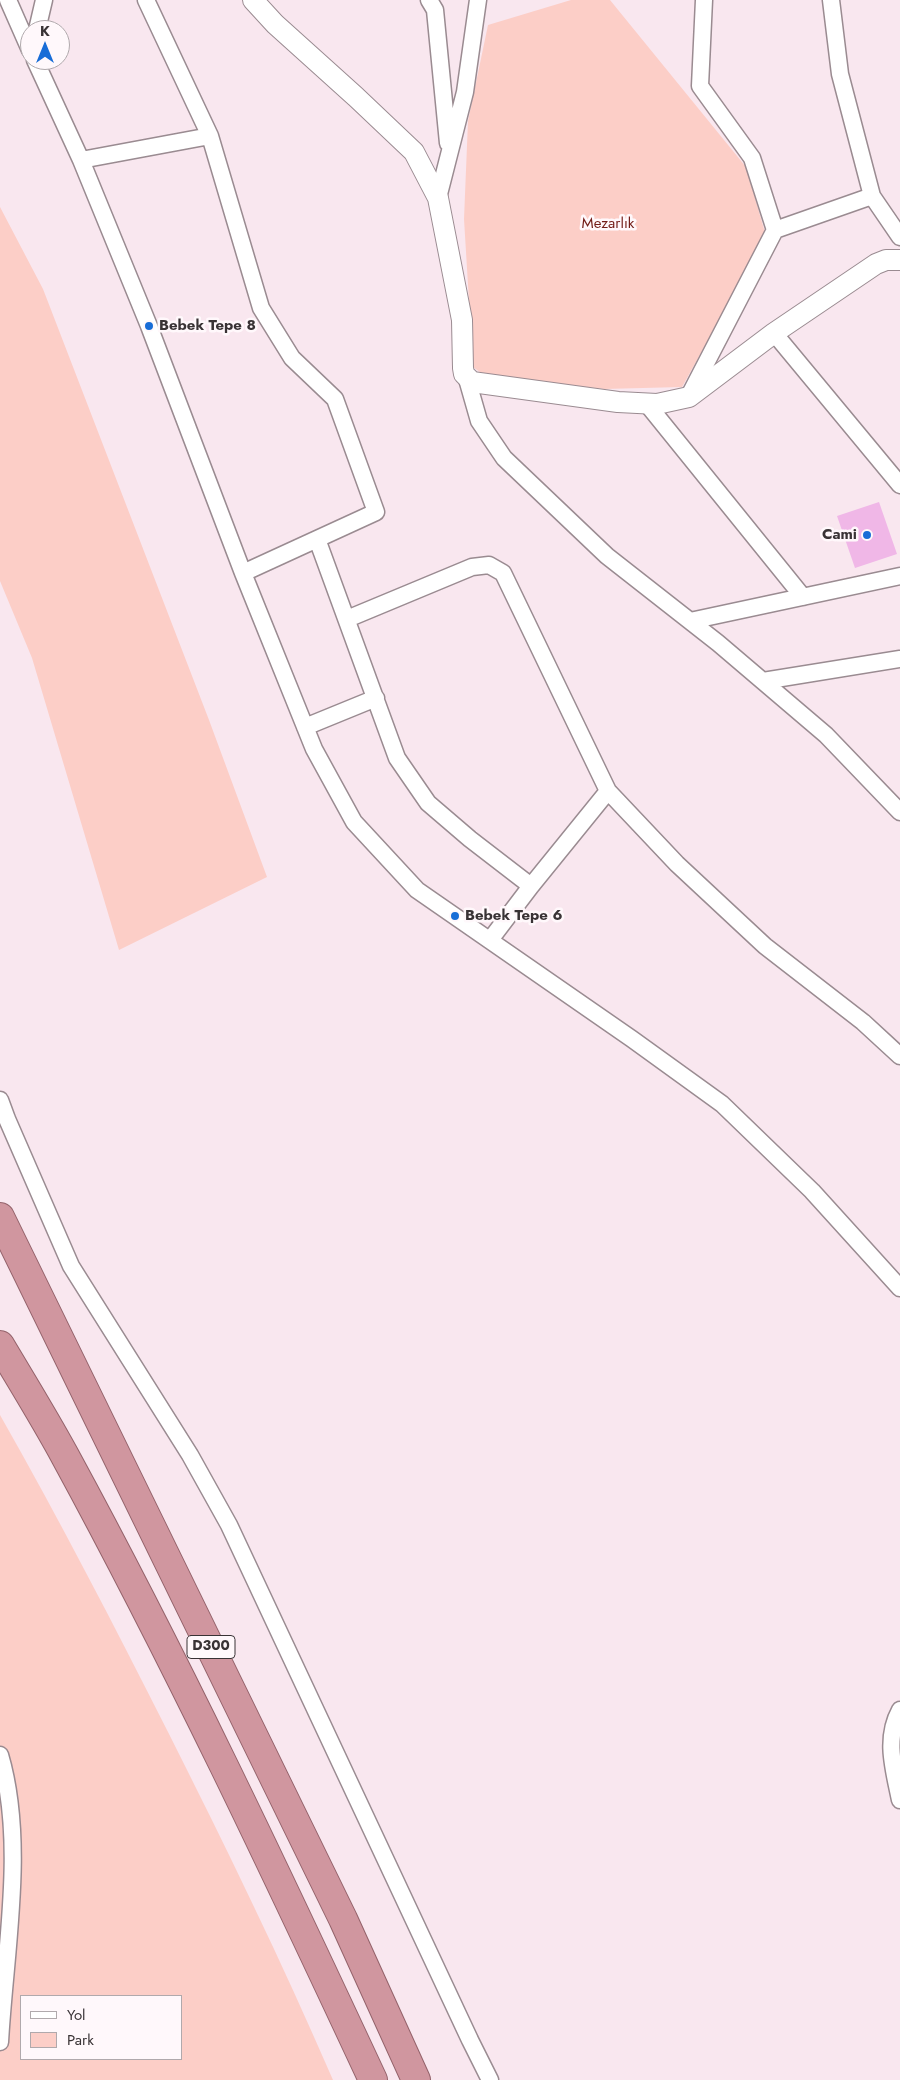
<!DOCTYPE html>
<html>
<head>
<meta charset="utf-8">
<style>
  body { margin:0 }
  #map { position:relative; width:900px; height:2080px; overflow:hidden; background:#f9e7ef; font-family:Jost,sans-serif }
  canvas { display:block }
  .legend { position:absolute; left:20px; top:1995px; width:162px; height:65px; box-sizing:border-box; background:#fff8fb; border:1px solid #b0a9ac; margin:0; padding:6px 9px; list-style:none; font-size:15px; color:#393335 }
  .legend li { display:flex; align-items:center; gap:10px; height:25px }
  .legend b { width:25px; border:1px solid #b0a9ac }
  .north { position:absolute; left:20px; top:20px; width:50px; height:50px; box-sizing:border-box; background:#fff8fb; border:1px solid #b0a9ac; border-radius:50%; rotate:0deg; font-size:14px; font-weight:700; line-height:20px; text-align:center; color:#393335 }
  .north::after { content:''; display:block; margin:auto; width:18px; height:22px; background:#186dd7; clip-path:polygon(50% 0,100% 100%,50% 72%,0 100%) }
</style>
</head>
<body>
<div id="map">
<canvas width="900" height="2080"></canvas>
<ul class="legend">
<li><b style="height:6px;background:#fff"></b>Yol</li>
<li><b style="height:14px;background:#fccec7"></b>Park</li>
</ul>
<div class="north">K</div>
</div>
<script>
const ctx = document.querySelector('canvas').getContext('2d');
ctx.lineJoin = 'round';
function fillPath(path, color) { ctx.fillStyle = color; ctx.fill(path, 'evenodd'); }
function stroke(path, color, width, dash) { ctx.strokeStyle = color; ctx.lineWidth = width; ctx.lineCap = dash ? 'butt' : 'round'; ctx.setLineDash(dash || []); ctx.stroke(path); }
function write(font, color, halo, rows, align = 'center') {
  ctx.font = font + ' Jost,sans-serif'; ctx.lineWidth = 5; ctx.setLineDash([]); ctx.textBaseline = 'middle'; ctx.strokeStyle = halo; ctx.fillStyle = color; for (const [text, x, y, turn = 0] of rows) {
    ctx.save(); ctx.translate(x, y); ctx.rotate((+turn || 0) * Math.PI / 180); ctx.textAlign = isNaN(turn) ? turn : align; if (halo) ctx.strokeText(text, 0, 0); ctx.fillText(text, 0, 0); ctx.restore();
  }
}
fillPath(new Path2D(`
  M571 0H610L746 167 766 236 682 387 604 389 484 375 473 367 464 219 468 121 488 25Z
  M0 207 43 289 209 720 267 877 119 950 32 658 0 581Z
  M0 1415C59 1519 114 1625 168 1732 226 1847 282 1962 333 2080H0ZM21 1996H181V2059H21Z`), '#fccec7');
fillPath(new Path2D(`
  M879 502 897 554 855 568 837 516Z`), '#f0b7e7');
const minor = new Path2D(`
  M8 0 30 50
  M146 0 210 136 261 308 292 358 335 399 376 512 243 573
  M429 0 435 10 448 143
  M831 0 840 74 872 196 900 237
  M37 30 44 0
  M35 60 81 160 149 326 243 573 314 749 354 822 417 890 632 1039 722 1104 812 1191 900 1288
  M81 160 210 136
  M438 198 465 92 478 0
  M775 230 872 196
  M774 333 900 485
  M467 379 479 421 504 458 607 556 718 643 826 735 900 812
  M689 396 775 230 752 158 700 86 704 0
  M647 404 803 597
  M317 539 397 758 428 803 470 839 531 886
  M347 619 472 567 489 565 503 573 608 791 677 864 765 946 863 1022 900 1056
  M690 621 900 576
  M763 681 900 659
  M305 727 376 698
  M490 940 531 886 608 791
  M0 1100 7 1119 71 1266 190 1455 229 1525 470 2040 490 2080
  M900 1710C884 1739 894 1770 900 1800
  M0 1755C26 1843 5 1951 0 2042`);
const tertiary = new Path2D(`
  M253 0 275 24 356 97 414 152 438 198 462 320 463 368 464 374 472 382 618 402 657 404 689 397 774 333 876 264 886 260H900`);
const trunk = new Path2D(`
  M0 1217 343 1919 416 2080
  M0 1345C22 1382 45 1419 65 1456 176 1660 275 1870 373 2080`);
stroke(minor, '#9a8b91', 19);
stroke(tertiary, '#9a8b91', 22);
stroke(trunk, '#93626a', 30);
stroke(minor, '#fff', 16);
stroke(tertiary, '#fff', 20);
stroke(trunk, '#d0969f', 28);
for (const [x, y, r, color] of [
  [149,326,5,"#186dd7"],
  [867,535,5,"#186dd7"],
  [455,916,5,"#186dd7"]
]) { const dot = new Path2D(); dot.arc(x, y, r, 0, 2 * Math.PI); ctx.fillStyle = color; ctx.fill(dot); stroke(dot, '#fff8fb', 2); }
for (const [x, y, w] of [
  [211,1647,48]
]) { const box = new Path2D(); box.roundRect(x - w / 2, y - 11.5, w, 23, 4); ctx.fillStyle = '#fff8fb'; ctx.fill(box); stroke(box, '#393335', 1); }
write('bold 14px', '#393335', null, [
  ["D300",211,1647]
]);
write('15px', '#731d18', '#fff8fb', [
  ["Mezarlık",608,224]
]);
write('bold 15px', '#393335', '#fff8fb', [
  ["Bebek Tepe 8",159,326],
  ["Cami",857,535,"right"],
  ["Bebek Tepe 6",465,916]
], 'left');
</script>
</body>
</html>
